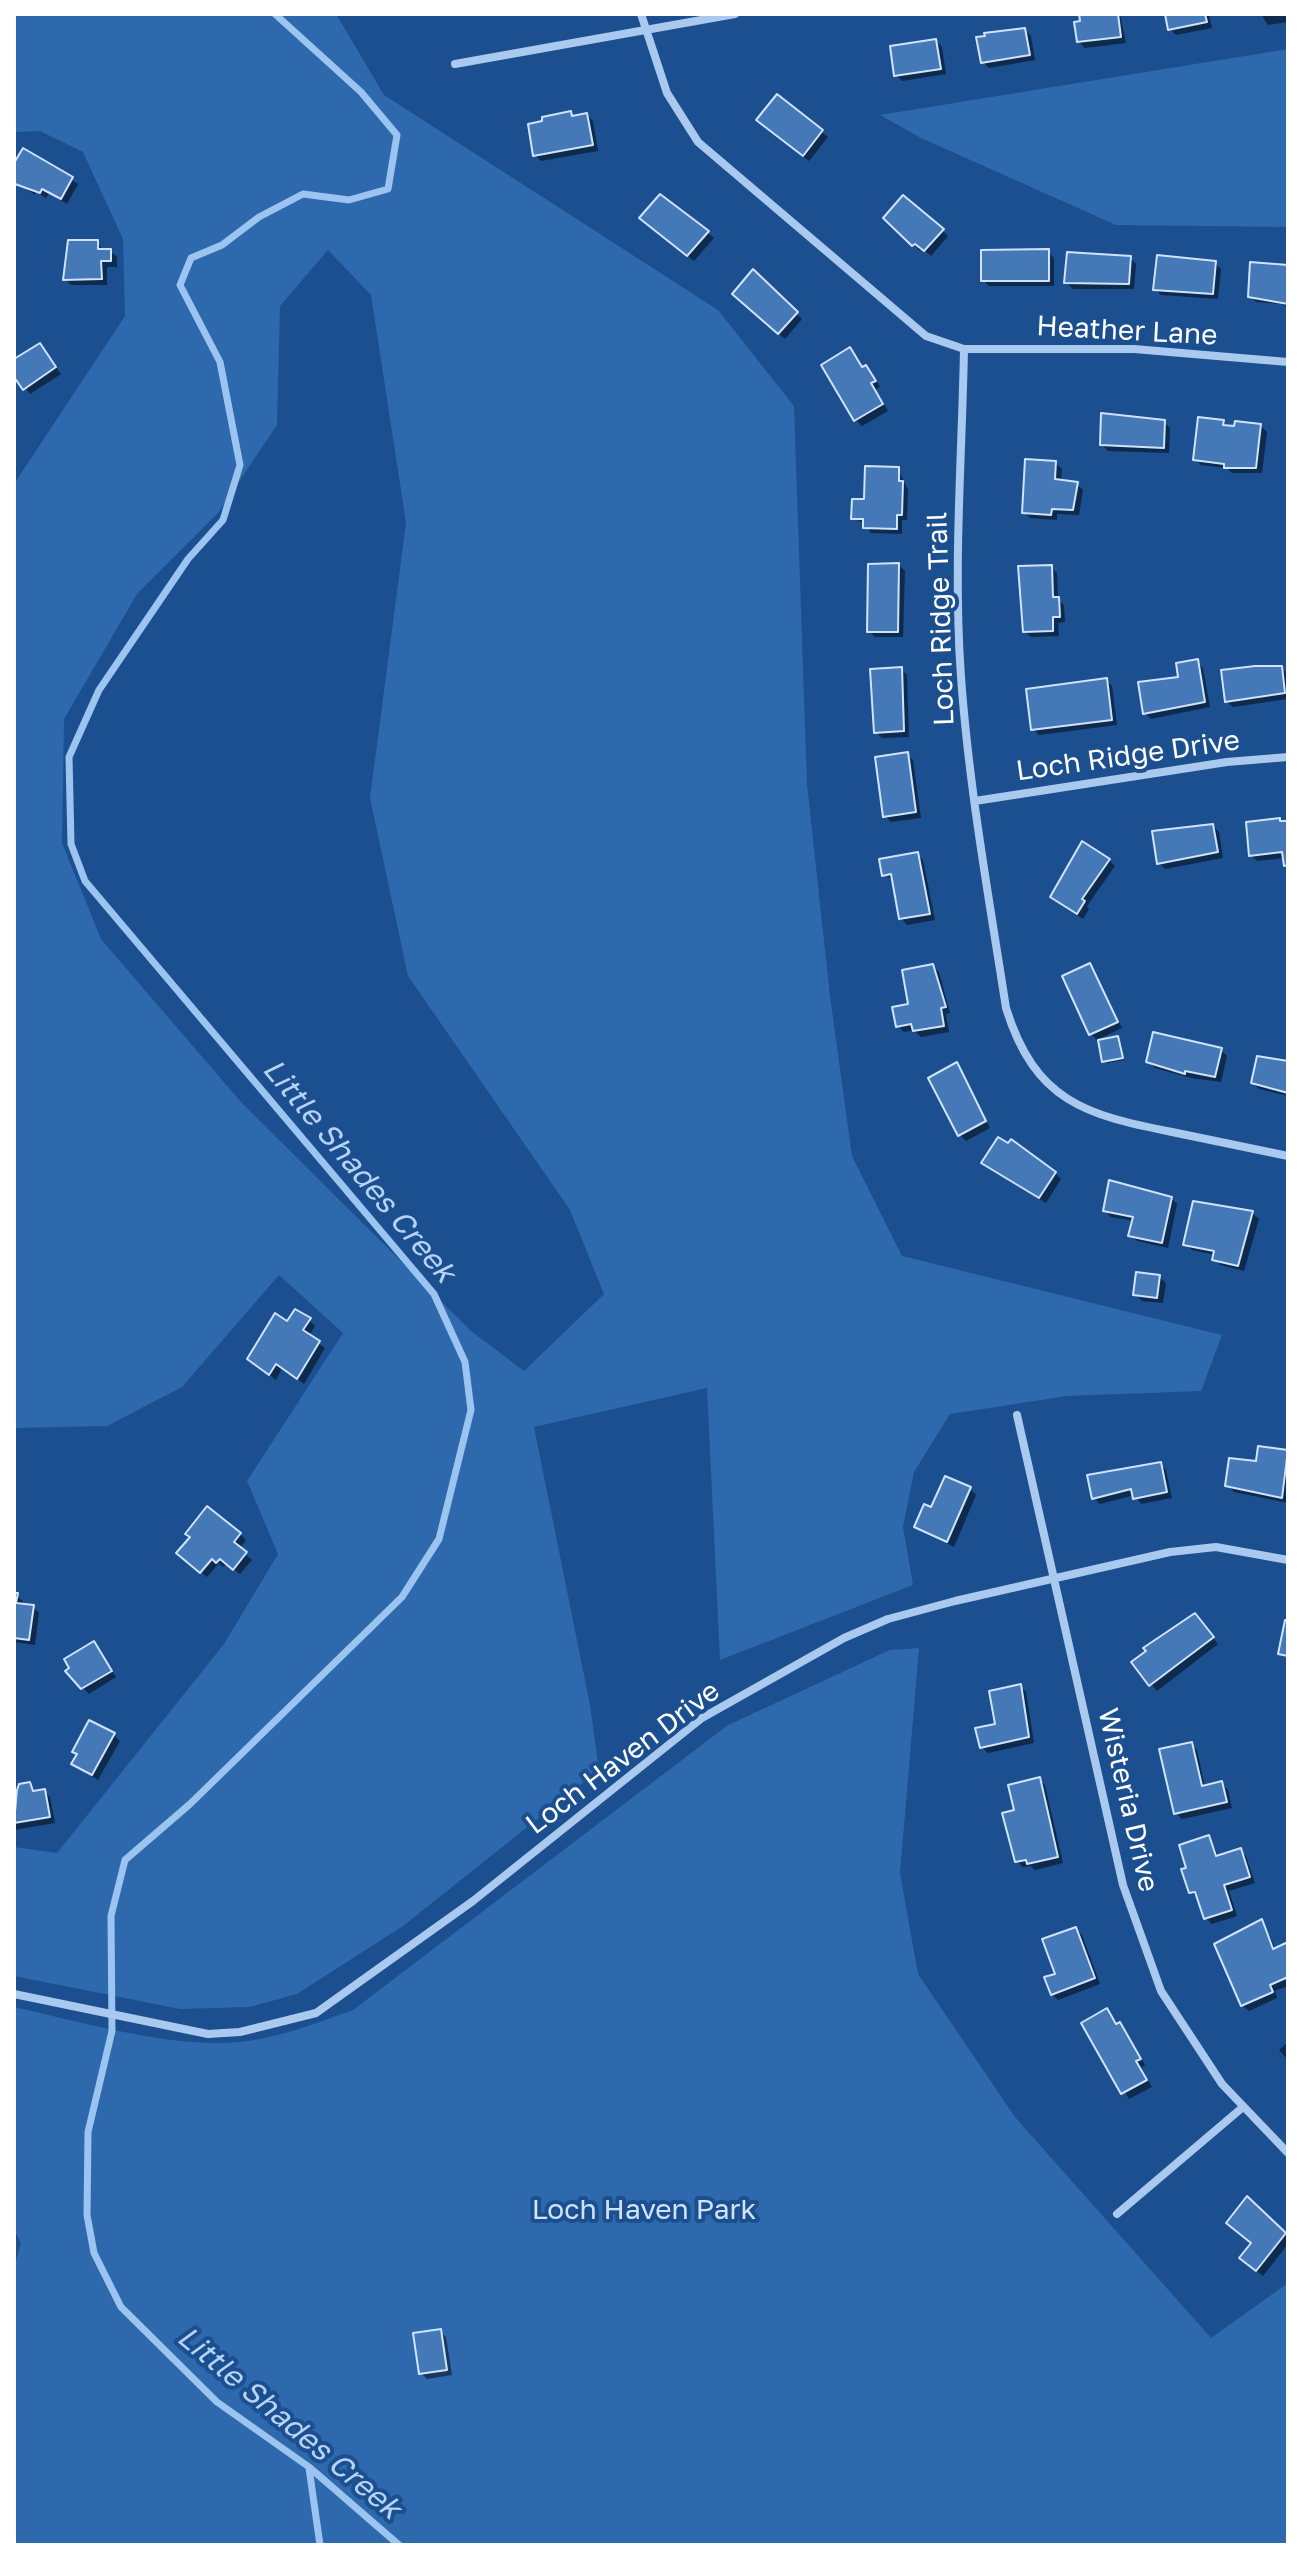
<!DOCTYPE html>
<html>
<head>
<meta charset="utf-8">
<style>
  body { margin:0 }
  #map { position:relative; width:1302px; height:2559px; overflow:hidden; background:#1b4f8f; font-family:"Golos Text",sans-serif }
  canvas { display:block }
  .frame { position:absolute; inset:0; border:16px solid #fff; pointer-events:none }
</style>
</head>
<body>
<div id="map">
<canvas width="1302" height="2559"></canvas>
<div class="frame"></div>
</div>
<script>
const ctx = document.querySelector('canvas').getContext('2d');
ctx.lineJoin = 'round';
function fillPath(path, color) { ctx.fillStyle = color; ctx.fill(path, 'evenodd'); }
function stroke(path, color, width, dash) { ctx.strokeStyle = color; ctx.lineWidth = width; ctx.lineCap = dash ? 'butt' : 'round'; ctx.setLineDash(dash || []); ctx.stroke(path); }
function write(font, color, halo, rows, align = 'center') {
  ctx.font = font + ' "Golos Text",sans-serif'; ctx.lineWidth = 8; ctx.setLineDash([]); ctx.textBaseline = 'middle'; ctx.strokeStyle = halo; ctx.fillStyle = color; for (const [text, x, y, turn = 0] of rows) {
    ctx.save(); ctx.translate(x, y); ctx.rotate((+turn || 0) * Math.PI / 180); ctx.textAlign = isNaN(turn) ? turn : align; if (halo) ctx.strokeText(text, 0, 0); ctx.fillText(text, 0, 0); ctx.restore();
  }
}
fillPath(new Path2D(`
  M14 14H336L384 95 718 310 794 406 807 784 830 996 852 1156 902 1256 1222 1335 1201 1391 1067 1396 950 1414 914 1472 903 1527 913 1585 720 1660 707 1388 534 1427 590 1705 599 1770 403 1926 297 1994 250 2007 180 2009 14 1976V1847L57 1853 224 1644 278 1554 247 1481 343 1333 279 1275 182 1387 107 1426 14 1428V484L125 316 123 239 83 152 40 131 14 132ZM328 250 371 295 406 523 370 798 408 976 570 1210 604 1294 524 1371 471 1331 241 1102 101 939 62 843 64 719 137 594 218 513 277 425 280 306Z
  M1288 49V227L1116 225 921 138 880 115Z
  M919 1648 900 1873 918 1974 1015 2117 1211 2338 1288 2283V2545H14V2267L21 2243 14 2230V2007C78 2021 156 2044 221 2043 266 2043 311 2025 353 2010L728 1725 890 1650Z`), '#2e69ad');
fillPath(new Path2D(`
  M1081 14H1120L1126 43 1085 48 1079 42Z
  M1167 14H1209L1212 28 1176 35 1170 29Z
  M1261 14H1288V22L1268 25Z
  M1025 30 1031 36 1035 60 989 68 983 62Z
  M936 41 942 47 946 74 902 81 896 75Z
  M778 96 828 137 809 161 765 126Z
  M587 115 593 121 598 151 541 161 535 155Z
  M23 151 78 184 67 204 49 193 46 198 36 192 35 195 14 179V167Z
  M660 197 714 238 694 261 648 224Z
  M886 218 942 230 948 236 931 256 922 248 920 251Z
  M97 242 103 251H110L117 257V267H107V285H71L65 279Z
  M1048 251 1054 258V286H989L983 280Z
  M1130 258 1136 264 1134 289H1073L1067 283Z
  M1215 263 1221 269 1218 299 1161 295 1155 289Z
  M1288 267V308L1282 304 1256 302 1250 296Z
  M754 272 802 319 785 339 740 300Z
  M849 350 863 369 872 373 880 387 875 390 888 411 862 426 856 420Z
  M45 351 61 374 30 394 14 373V362Z
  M1103 415 1164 422 1170 428 1169 453 1108 451 1102 445Z
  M1223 422 1229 428 1261 426 1267 432 1262 473H1232L1227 468 1201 465 1195 459Z
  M1055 463 1062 469 1061 482 1077 484 1083 490 1079 515 1057 514V520L1030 518 1024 512Z
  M898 469 908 490 907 520H902V534L871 533 865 524 853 518Z
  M899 565 905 571 903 637H875L869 631Z
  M1051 567 1057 573 1058 599 1064 605 1065 622 1058 623 1059 636 1031 637 1024 631Z
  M1197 662 1203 668 1210 707 1151 719 1145 713Z
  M1281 668 1288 674V699L1233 707 1226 701Z
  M901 669 907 675 909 737 882 738 876 732Z
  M1106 680 1112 686 1117 725 1039 735 1033 729Z
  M907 754 913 760 921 818 891 822 885 816Z
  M1282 823H1288V867L1285 858 1257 861 1251 855Z
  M1213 826 1219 832 1223 858 1165 869 1159 863Z
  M917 854 923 860 935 920 907 925 901 918 894 880 884 875Z
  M1109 860 1115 866 1087 906 1089 909 1083 919 1052 897Z
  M1089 965 1122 1028 1097 1040 1091 1034Z
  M932 966 939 972 950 1013 946 1014 949 1032 921 1037 914 1030 904 1032 898 1026Z
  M1117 1038 1124 1060 1107 1063 1104 1061Z
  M1221 1050 1227 1056 1221 1082 1191 1078 1155 1068 1149 1062Z
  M956 1064 990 1128 966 1141 960 1135Z
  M1288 1064V1096L1259 1089 1253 1083Z
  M983 1163 1055 1173 1061 1179 1046 1203Z
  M1171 1198 1177 1204 1168 1248 1137 1241 1130 1235 1134 1221 1111 1217 1105 1211Z
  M1221 1206 1252 1213 1259 1219 1244 1271 1220 1265 1215 1255 1192 1250 1186 1244Z
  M1159 1277 1166 1283 1163 1303 1142 1301 1135 1294Z
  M309 1320 315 1326 309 1336 325 1348 304 1384 282 1368 276 1380 249 1359 288 1323Z
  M1260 1448 1288 1452V1503L1234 1492 1228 1486 1258 1464Z
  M1160 1464 1166 1470 1172 1498 1141 1504 1135 1495 1100 1504 1094 1498Z
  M970 1489 976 1495 954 1547 916 1527 932 1510Z
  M240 1534 246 1540 239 1549 252 1560 240 1574 227 1564 223 1567 219 1563 207 1577 185 1559Z
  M14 1595 23 1601 22 1606 33 1607 39 1613 35 1645 14 1642Z
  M1201 1622 1218 1644 1157 1691 1134 1663Z
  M93 1644 116 1677 89 1694 68 1672Z
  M1020 1686 1026 1692 1034 1743 988 1753 982 1747Z
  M114 1735 120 1741 98 1780 74 1764 78 1755 74 1751Z
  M1191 1744 1197 1750 1205 1787 1222 1784 1228 1790 1232 1808 1182 1819 1176 1813Z
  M1039 1779 1045 1785 1063 1863 1035 1870 1031 1866 1023 1867 1017 1861 1016 1812Z
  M29 1784 36 1792 44 1791 50 1797 55 1823 14 1830V1800L20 1799Z
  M1209 1837 1219 1857 1240 1850 1246 1856 1255 1883 1229 1891 1237 1916 1212 1924 1206 1918 1199 1898 1190 1892 1189 1869Z
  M1262 1921 1276 1950 1288 1944V1986L1275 1991 1277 1998 1249 2011 1242 2005Z
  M1076 1929 1082 1935 1100 1984 1058 2000 1052 1994Z
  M1107 2011 1126 2031 1145 2065 1141 2068 1152 2087 1129 2099 1084 2023Z
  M1288 2042V2060L1279 2050Z
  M1247 2199 1288 2237V2244L1263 2276 1248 2264 1253 2244Z
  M440 2331 446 2337 452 2375 427 2379 421 2373Z`), '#0007');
stroke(new Path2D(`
  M275 14 361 92 397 135 388 189 349 200 303 194 259 217 222 245 191 258 180 285 220 362 240 465 223 520 188 559 99 690 69 757 71 844 85 881 434 1294 465 1362 471 1410 439 1539 402 1597 190 1804 125 1860 111 1916 112 2031 88 2132 87 2215 94 2253 121 2307 217 2402 309 2467 399 2545
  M309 2468 320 2545`), '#9cc4f0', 7);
const building = new Path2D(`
  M1079 14H1118L1121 37 1077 42 1074 22 1080 21Z
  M1165 14H1205L1207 22 1168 30Z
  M1025 28 1030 55 981 63 976 37 985 36 984 33Z
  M936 39 941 69 894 76 890 46Z
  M777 94 823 130 803 156 756 120Z
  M571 111 572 116 587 113 593 145 533 156 528 124 542 121V117Z
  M23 148 73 177 61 199 42 189 40 193 15 184 14 163Z
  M660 194 709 231 687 256 639 218Z
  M903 195 944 229 924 251 915 244 912 246 883 218Z
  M68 240H98V249H111V261H101L102 279 63 280Z
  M1049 249V281H981V250Z
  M1067 252 1131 256 1129 284 1064 283Z
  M1157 255 1216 261 1213 294 1153 290Z
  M1250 262 1288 265V304L1248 297Z
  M753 269 798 312 778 334 732 294Z
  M40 343 56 367 23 390 14 377V359Z
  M850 347 862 367 866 365 876 381 871 383 883 404 854 421 821 365Z
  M1101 413 1165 420 1164 448 1100 445Z
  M1198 417 1224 420 1223 425 1234 426 1235 421 1261 424 1256 468H1224V464L1193 460Z
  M1025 459 1056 461 1055 479 1078 482 1073 510 1052 509 1051 515 1022 513Z
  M865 466 899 467V481H903L902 515H897V529L863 528V519H851L852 499H864Z
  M899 563 898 632H867L868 564Z
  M1052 565 1053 597H1059L1060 617H1053V631L1023 632 1018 566Z
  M1198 659 1205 702 1143 714 1138 682 1178 677 1176 663Z
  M1255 666H1282L1285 693 1225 702 1221 670Z
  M902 667 904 731 874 733 870 669Z
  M1107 678 1112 720 1031 730 1026 689Z
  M908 752 916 812 883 817 875 757Z
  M1280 818V821H1288V865L1284 866 1282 852 1249 856 1246 822Z
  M1213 824 1218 852 1157 864 1152 831Z
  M1082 841 1110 859 1082 899 1085 901 1077 914 1050 897Z
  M918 852 930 914 899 919 891 874 882 876 879 859Z
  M1090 963 1118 1022 1089 1035 1062 976Z
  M933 964 946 1007 941 1008 944 1026 913 1031 911 1024 896 1027 892 1007 908 1004 902 970Z
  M1153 1032 1222 1048 1215 1077 1185 1071V1074L1146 1062Z
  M1118 1036 1123 1058 1102 1062 1098 1040Z
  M1257 1056 1288 1061V1093L1251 1083Z
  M957 1062 986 1121 958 1136 928 1078Z
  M998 1137 1008 1143 1011 1139 1056 1172 1039 1198 981 1163Z
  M1109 1180 1172 1197 1162 1243 1128 1236 1133 1217 1103 1211Z
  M1193 1201 1253 1211 1238 1266 1212 1260 1214 1251 1183 1245Z
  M1136 1272 1160 1275 1157 1298 1133 1295Z
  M295 1309 311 1318 303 1330 320 1341 297 1379 276 1364 269 1375 247 1359 275 1313 287 1321Z
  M1258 1446 1288 1450 1282 1498 1225 1486 1229 1458 1256 1461Z
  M1161 1462 1167 1492 1133 1499 1131 1489 1092 1499 1087 1475Z
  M945 1476 971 1487 947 1542 914 1527 924 1504 931 1507Z
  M207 1506 241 1533 234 1542 247 1552 233 1570 220 1559 216 1563 212 1559 200 1573 176 1553 190 1537 185 1534Z
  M14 1593H18L16 1603 34 1605 29 1640 14 1638Z
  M1195 1613 1214 1637 1149 1686 1131 1662 1146 1651 1143 1648Z
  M1285 1620 1288 1621V1656L1278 1654Z
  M94 1641 112 1671 81 1689 65 1671 69 1668 64 1659Z
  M1021 1684 1029 1737 980 1748 975 1728 995 1724 989 1691Z
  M89 1720 115 1733 92 1775 71 1764 77 1754 72 1752Z
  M1192 1742 1202 1786 1222 1781 1227 1802 1174 1814 1159 1749Z
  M1040 1777 1058 1857 1027 1864 1026 1860 1015 1862 1002 1813 1014 1810 1008 1785Z
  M30 1782 33 1791 45 1789 50 1817 14 1823 17 1790 19 1784Z
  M1209 1835 1216 1856 1241 1848 1250 1877 1224 1885 1232 1910 1204 1919 1195 1892 1189 1893 1181 1869 1186 1868 1179 1845Z
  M1262 1919 1273 1949 1288 1942V1977L1270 1985 1273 1992 1241 2006 1214 1944Z
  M1076 1927 1095 1978 1051 1995 1044 1977 1055 1974 1042 1939Z
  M1107 2008 1116 2024 1120 2022 1141 2059 1136 2061 1147 2080 1121 2094 1081 2023Z
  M1247 2196 1286 2233 1256 2271 1239 2258 1251 2243 1226 2223Z
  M441 2329 447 2370 419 2374 413 2333Z`);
fillPath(building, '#4478b7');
stroke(building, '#cfe3fa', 2);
stroke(new Path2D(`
  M641 14 667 93 698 142 926 336 964 349H1134L1288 362
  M455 64 735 14
  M964 349C962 458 953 568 961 677 969 788 989 898 1006 1008 1035 1101 1085 1115 1172 1132 1211 1140 1249 1148 1288 1156
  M975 801 1227 762 1288 757
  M1017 1415 1123 1885 1161 1991 1222 2084 1288 2153
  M14 1994 208 2034 240 2032 316 2013 473 1901 702 1718 844 1638 888 1619 955 1601 1170 1552 1216 1547 1288 1560
  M1117 2214 1243 2107`), '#a9c9ee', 8);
write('28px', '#fff', '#1b4f8f', [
  ["Heather Lane",1127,331,3],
  ["Loch Ridge Trail",941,619,-92],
  ["Loch Ridge Drive",1128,756,-8],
  ["Loch Haven Drive",623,1758,-37],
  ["Wisteria Drive",1128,1800,77]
]);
write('28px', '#cfe3fa', '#1b4f8f', [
  ["Loch Haven Park",644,2210]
]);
write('italic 30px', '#b5d3f5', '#1b4f8f', [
  ["Little Shades Creek",359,1171,50],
  ["Little Shades Creek",289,2423,40]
]);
</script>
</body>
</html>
